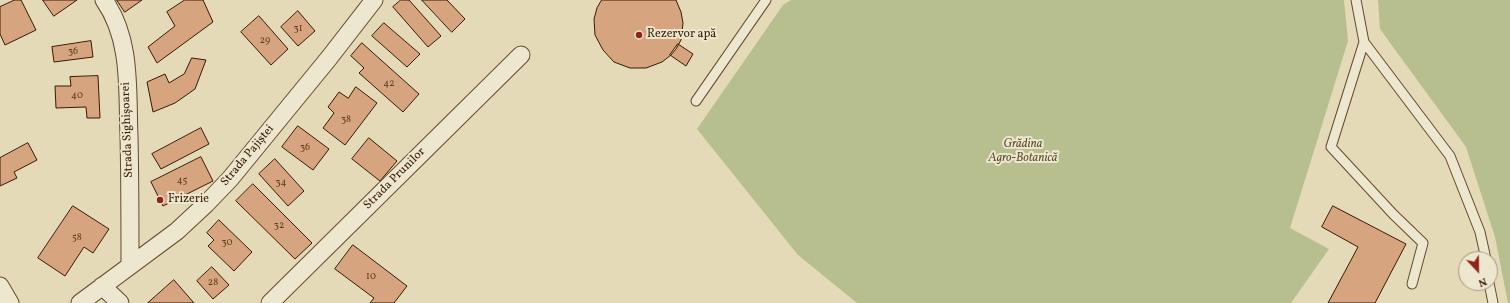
<!DOCTYPE html>
<html>
<head>
<meta charset="utf-8">
<style>
  body { margin:0 }
  #map { position:relative; width:1510px; height:303px; overflow:hidden; background:#e4dab7; font-family:Vollkorn,serif }
  canvas { display:block }
  .north { position:absolute; left:1458px; top:251px; width:40px; height:40px; box-sizing:border-box; background:#ede7d0; border:1px solid #a5957e; border-radius:50%; rotate:158deg; font-size:11px; font-weight:700; line-height:16px; text-align:center; color:#391a02 }
  .north::after { content:''; display:block; margin:auto; width:14px; height:18px; background:#8f2418; clip-path:polygon(50% 0,100% 100%,50% 72%,0 100%) }
</style>
</head>
<body>
<div id="map">
<canvas width="1510" height="303"></canvas>
<div class="north">N</div>
</div>
<script>
const ctx = document.querySelector('canvas').getContext('2d');
ctx.lineJoin = 'round';
function fillPath(path, color) { ctx.fillStyle = color; ctx.fill(path, 'evenodd'); }
function stroke(path, color, width, dash) { ctx.strokeStyle = color; ctx.lineWidth = width; ctx.lineCap = dash ? 'butt' : 'round'; ctx.setLineDash(dash || []); ctx.stroke(path); }
function write(font, color, halo, rows, align = 'center') {
  ctx.font = font + ' Vollkorn,serif'; ctx.lineWidth = 4; ctx.setLineDash([]); ctx.textBaseline = 'middle'; ctx.strokeStyle = halo; ctx.fillStyle = color; for (const [text, x, y, turn = 0] of rows) {
    ctx.save(); ctx.translate(x, y); ctx.rotate((+turn || 0) * Math.PI / 180); ctx.textAlign = isNaN(turn) ? turn : align; if (halo) ctx.strokeText(text, 0, 0); ctx.fillText(text, 0, 0); ctx.restore();
  }
}
fillPath(new Path2D(`
  M791 0H1344L1348 41 1290 228 1329 249 1291 303H857L798 255 697 129 783 5Z
  M1378 0H1510V303H1508L1495 237 1466 147 1380 29Z`), '#b6bf8d');
const building = new Path2D(`
  M15 0H21L36 30 5 45 0 34V7Z
  M43 0H77L54 16Z
  M117 0H142L125 12Z
  M185 0H203L213 22 157 63 148 47 175 26 167 12Z
  M401 0H409L441 36 428 47 393 7Z
  M422 0H447L465 19 452 32Z
  M602 0H676L681 12 683 23 681 40 676 49 671 55 662 62 646 68H630L614 62 603 50 595 35 594 19 597 8Z
  M298 11 315 31 298 46 281 27Z
  M259 16 288 49 271 65 241 32Z
  M384 23 420 54 407 67 372 36Z
  M91 41 93 57 54 62 52 47Z
  M362 43 419 94 403 112 359 73 364 68 351 56Z
  M678 44 693 54 686 66 670 55Z
  M192 58 206 60 195 89 175 103 153 112 147 82 165 74 169 83 184 74Z
  M98 76 100 118H87L86 107 56 108 55 86H71L70 77Z
  M356 87 377 103 345 145 323 128 334 113 328 107 339 92 348 98Z
  M298 126 329 149 313 170 282 147Z
  M201 128 209 144 161 169 152 154Z
  M369 138 397 161 380 181 352 159Z
  M28 143 37 160 14 172 17 178 0 186V158Z
  M201 157 213 181 163 206 151 182Z
  M275 159 304 191 288 206 259 174Z
  M253 184 312 243 295 259 236 201Z
  M73 206 109 229 93 253 84 247 65 276 38 258Z
  M1333 206 1406 244 1375 303H1328L1358 247 1322 227Z
  M219 220 252 252 234 271 208 246 214 240 207 233Z
  M353 245 407 286 394 303H370L374 298 335 269Z
  M212 267 229 285 213 299 197 281Z
  M174 280 194 303H148Z`);
fillPath(building, '#d6a47f');
stroke(building, '#391a02', 1);
const lane = new Path2D(`
  M1356 0 1364 42 1331 147 1393 214 1423 243 1412 284
  M1364 42 1450 156 1480 232 1486 259
  M696 101 766 0
  M1489 283 1493 303`);
const street = new Path2D(`
  M104 0C132 40 127 90 129 136 130 179 130 222 130 265
  M0 286 10 303
  M102 286 120 303
  M80 303 177 231 206 204 230 179 329 58 374 0
  M270 303 521 55`);
stroke(lane, '#644a2f', 11);
stroke(street, '#644a2f', 19);
stroke(lane, '#ede7d0', 9);
stroke(street, '#ede7d0', 17);
for (const [x, y, r, color] of [
  [639,35,4,"#8f2418"],
  [160,200,4,"#8f2418"]
]) { const dot = new Path2D(); dot.arc(x, y, r, 0, 2 * Math.PI); ctx.fillStyle = color; ctx.fill(dot); stroke(dot, '#ede7d0', 1.5); }
write('10px', '#603c21', null, [
  ["31",298,29],
  ["29",265,41],
  ["36",73,52],
  ["42",389,84],
  ["40",77,96],
  ["38",346,120],
  ["36",305,148],
  ["45",182,181],
  ["34",281,183],
  ["32",279,226],
  ["58",77,238],
  ["30",227,243],
  ["10",371,277],
  ["28",213,283]
]);
write('12px', '#391a02', '#ede7d0', [
  ["Rezervor apă",647,35],
  ["Frizerie",168,200]
], 'left');
write('12px', '#391a02', '#ede7d0', [
  ["Strada Sighișoarei",128,130,-92],
  ["Strada Pajiștei",248,156,-50],
  ["Strada Prunilor",395,179,-45]
]);
write('italic 12px', '#5e4c2c', '#ede7d0', [
  ["Grădina",1023,145],
  ["Agro-Botanică",1023,159]
]);
</script>
</body>
</html>
